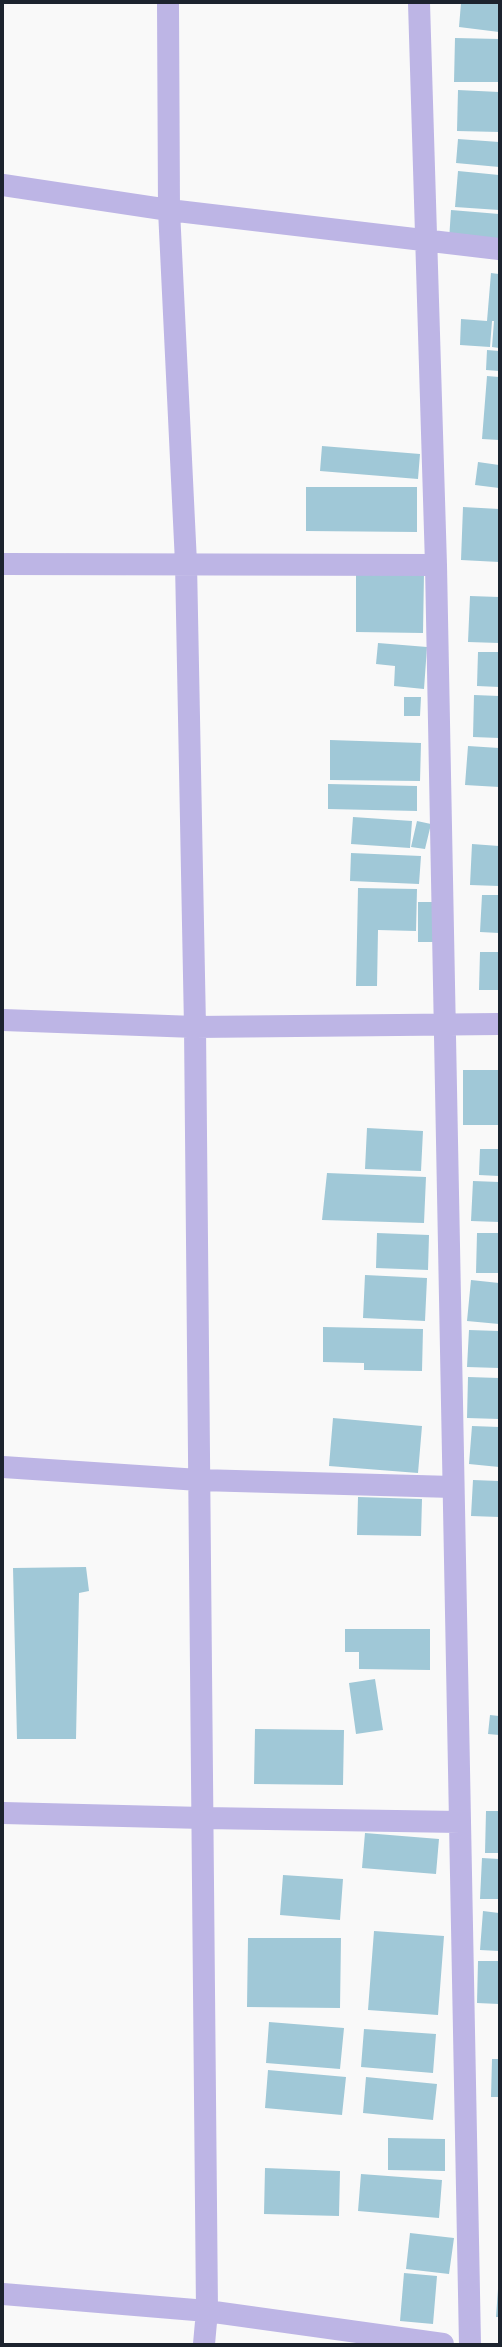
<!DOCTYPE html>
<html>
<head>
<meta charset="utf-8">
<style>
  body { margin:0 }
  #map { position:relative; width:502px; height:2347px; overflow:hidden; background:#f9f9f9; font-family:"Exo 2",sans-serif }
  canvas { display:block }
  .frame { position:absolute; inset:0; border:4px solid #1c232e; pointer-events:none }
</style>
</head>
<body>
<div id="map">
<canvas width="502" height="2347"></canvas>
<div class="frame"></div>
</div>
<script>
const ctx = document.querySelector('canvas').getContext('2d');
ctx.lineJoin = 'round';
function fillPath(path, color) { ctx.fillStyle = color; ctx.fill(path, 'evenodd'); }
function stroke(path, color, width, dash) { ctx.strokeStyle = color; ctx.lineWidth = width; ctx.lineCap = dash ? 'butt' : 'round'; ctx.setLineDash(dash || []); ctx.stroke(path); }
fillPath(new Path2D(`
  M461 3H499V32L459 27Z
  M455 38 499 39V82H454Z
  M458 90 499 92V132L457 131Z
  M458 139 499 142V167L456 163Z
  M458 171 499 175V210L455 207Z
  M451 210 499 214V244L449 240Z
  M491 273 499 274V348L492 347 494 321H492L490 347 460 345 461 319 487 321Z
  M487 350 499 351V371L486 370Z
  M487 376 499 377V440L482 439Z
  M322 446 420 454 418 479 320 471Z
  M478 462 499 465V488L475 485Z
  M306 487H417V532L306 531Z
  M463 507 499 509V562L461 560Z
  M356 572 424 573 423 633 356 632Z
  M470 596 499 597V643L468 642Z
  M378 643 427 647 424 689 394 686 395 666 376 664Z
  M478 652H499V687L477 686Z
  M474 695 499 696V738L473 737Z
  M404 697H421L420 716H404Z
  M330 740 421 743 420 781 330 780Z
  M468 746 499 748V787L465 785Z
  M328 784 417 786V811L328 809Z
  M353 817 412 821 410 848 351 844Z
  M417 821 431 824 425 849 411 847Z
  M472 844 499 846V886L470 885Z
  M351 853 421 856 419 884 350 881Z
  M358 888 417 889 416 931 378 930 377 986H356Z
  M482 895H499V933L480 932Z
  M418 902H439L440 942H418Z
  M480 952H499V990H479Z
  M463 1070H499V1125H463Z
  M367 1128 423 1131 421 1171 365 1169Z
  M480 1149H499V1176L479 1175Z
  M327 1173 426 1177 424 1223 322 1220Z
  M473 1181 499 1182V1222L471 1221Z
  M377 1233 429 1235 428 1270 376 1268Z
  M477 1233H499V1273H476Z
  M365 1275 427 1278 425 1321 363 1318Z
  M471 1280 499 1283V1324L467 1321Z
  M323 1327 423 1329 422 1371 364 1370V1363L323 1362Z
  M469 1330 499 1331V1368L467 1367Z
  M468 1377 499 1378V1419L467 1418Z
  M333 1418 422 1426 418 1473 329 1466Z
  M472 1426 499 1427V1467L469 1464Z
  M473 1480 499 1481V1517L471 1516Z
  M358 1497 422 1499 421 1536 357 1535Z
  M86 1567 89 1591 79 1593 76 1739H17L13 1568Z
  M345 1629H430V1670L359 1669V1652H345Z
  M375 1679 383 1730 356 1734 349 1683Z
  M490 1715 499 1716V1735L488 1734Z
  M255 1729 344 1730 343 1785 254 1784Z
  M486 1811H499V1853H485Z
  M365 1833 439 1839 436 1874 362 1868Z
  M482 1858 499 1859V1899H480Z
  M283 1875 343 1879 340 1920 280 1915Z
  M483 1911 499 1913V1951L480 1950Z
  M374 1931 444 1936 438 2015 368 2010Z
  M248 1938H341L340 2008 247 2007Z
  M478 1961H499V2004L477 2003Z
  M269 2022 344 2028 340 2069 266 2063Z
  M364 2029 436 2034 433 2073 361 2067Z
  M492 2059H499V2097H491Z
  M268 2070 346 2077 342 2115 265 2108Z
  M366 2077 437 2084 433 2120 363 2113Z
  M388 2138 445 2139V2171L388 2170Z
  M265 2168 340 2171 339 2216 264 2214Z
  M361 2174 442 2180 439 2218 358 2211Z
  M410 2233 454 2238 449 2274 406 2269Z
  M404 2273 437 2276 433 2324 400 2321Z
  M498 2289H499V2317H496Z`), '#a0c8d7');
stroke(new Path2D(`
  M168 3 169 210 186 563 195 1027 207 2311 204 2344
  M419 3 436 565 470 2344
  M3 185 169 210 499 249
  M3 564 436 565
  M3 1020 195 1027 499 1024
  M3 1467 199 1480 453 1487
  M3 1813 203 1818 460 1822
  M3 2294 207 2311 443 2344`), '#bdb5e5', 22);
</script>
</body>
</html>
